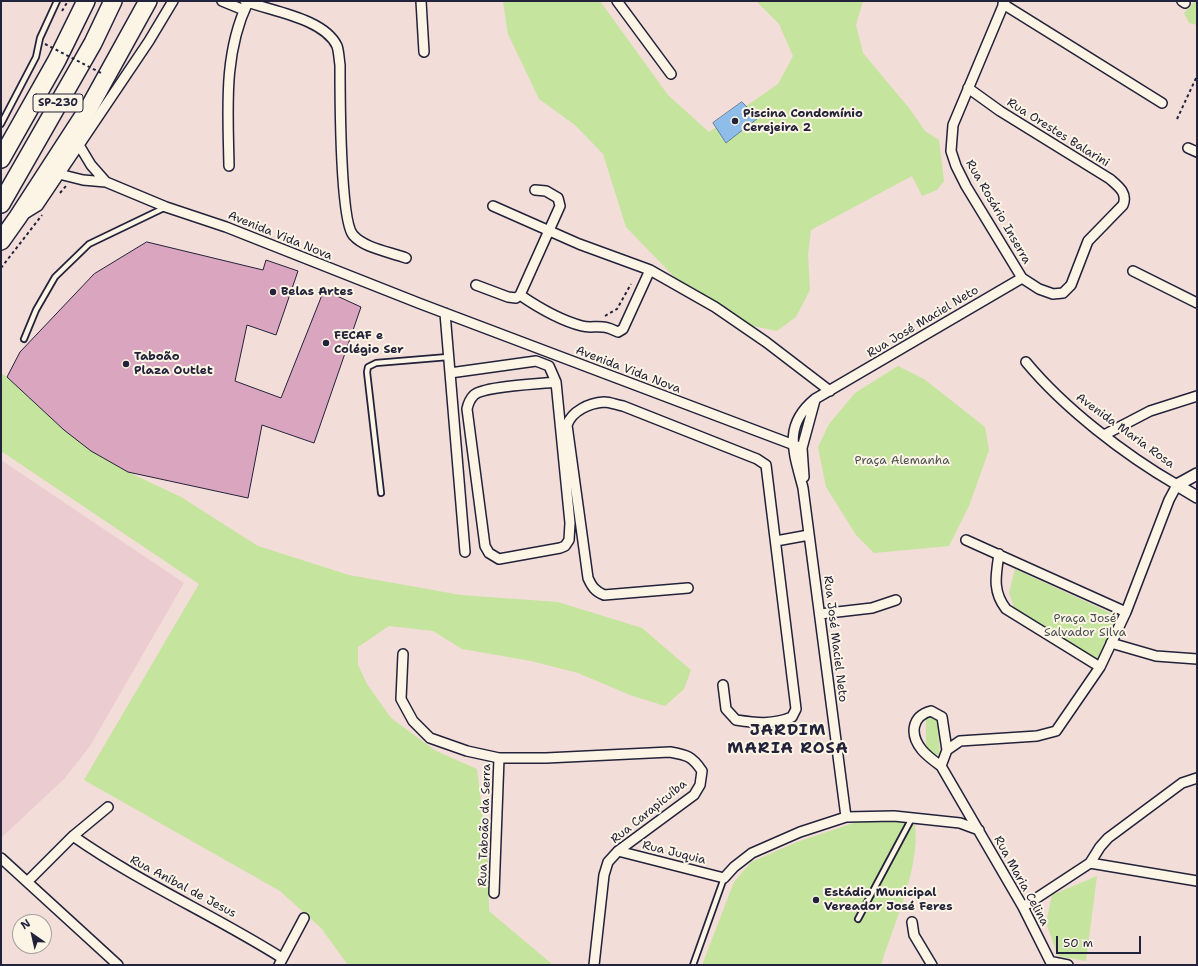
<!DOCTYPE html>
<html>
<head>
<meta charset="utf-8">
<style>
  body { margin:0 }
  #map { position:relative; width:1198px; height:966px; overflow:hidden; background:#f2ddd9; font-family:"Shantell Sans",sans-serif }
  canvas { display:block }
  .frame { position:absolute; inset:0; border:2px solid #22223b; pointer-events:none }
  .north { position:absolute; left:12px; top:914px; width:40px; height:40px; box-sizing:border-box; background:#fcf5e5; border:1px solid #a5a1a1; border-radius:50%; rotate:326deg; font-size:11px; font-weight:700; line-height:16px; text-align:center; color:#22223b }
  .north::after { content:''; display:block; margin:auto; width:14px; height:18px; background:#22223b; clip-path:polygon(50% 0,100% 100%,50% 72%,0 100%) }
  .scale { position:absolute; left:1056px; top:936px; width:85px; height:18px; box-sizing:border-box; border:2px solid #22223b; border-top:0; padding-left:5px; font-size:12px; line-height:14px; white-space:nowrap; color:#22223b; -webkit-text-stroke:3px #fcf5e5; paint-order:stroke }
</style>
</head>
<body>
<div id="map">
<canvas width="1198" height="966"></canvas>
<div class="frame"></div>
<div class="north">N</div>
<div class="scale">50 m</div>
</div>
<script>
const ctx = document.querySelector('canvas').getContext('2d');
ctx.lineJoin = 'round';
function fillPath(path, color) { ctx.fillStyle = color; ctx.fill(path, 'evenodd'); }
function stroke(path, color, width, dash) { ctx.strokeStyle = color; ctx.lineWidth = width; ctx.lineCap = dash ? 'butt' : 'round'; ctx.setLineDash(dash || []); ctx.stroke(path); }
function write(font, color, halo, rows, align = 'center') {
  ctx.font = font + ' "Shantell Sans",sans-serif'; ctx.lineWidth = 4; ctx.setLineDash([]); ctx.textBaseline = 'middle'; ctx.strokeStyle = halo; ctx.fillStyle = color; for (const [text, x, y, turn = 0] of rows) {
    ctx.save(); ctx.translate(x, y); ctx.rotate((+turn || 0) * Math.PI / 180); ctx.textAlign = isNaN(turn) ? turn : align; if (halo) ctx.strokeText(text, 0, 0); ctx.fillText(text, 0, 0); ctx.restore();
  }
}
fillPath(new Path2D(`
  M1 460 184 583 90 746 64 779 1 838Z`), '#ebccd1');
fillPath(new Path2D(`
  M503 1H600L668 95 709 132 778 84 793 56 779 24 756 1H863L856 25 863 53 909 108 925 131 939 140 944 181 937 190 922 196 912 176 811 230 808 255 810 290 796 317 777 331 748 325 687 290 626 227 603 154 575 125 539 99 508 34Z
  M1195 1H1197V25L1189 23 1184 13Z
  M898 366 924 379 985 427 989 450 969 506 949 546 874 553 856 535 826 487 818 447 829 424 855 393Z
  M1 373 7 377 64 430 128 472 181 497 258 546 349 575 461 595 558 602 642 628 691 670 684 689 665 706 630 695 578 673 531 661 462 649 433 631 389 626 358 647V665L367 684 391 718 436 751 477 769 488 861 489 911 553 965H348L321 928 280 891 84 780 199 584 1 451Z
  M1015 569 1117 616 1098 659 1016 612 1009 593Z
  M937 715 940 755 926 753V719Z
  M868 818 915 825C920 869 894 923 881 965H702L734 882 751 862 797 842Z
  M1097 876 1086 961 1058 956 1046 923 1052 895Z`), '#c5e49d');
const water = new Path2D(`
  M742 102 758 118 726 143 713 123Z`);
fillPath(water, '#8fbde9');
stroke(water, '#637fa3', 1);
const building = new Path2D(`
  M147 242 263 270 266 260 298 271 276 335 247 325 235 381 281 398 324 290 361 307 314 443 262 425 248 498 128 472 91 451 64 430 7 377 20 352 94 274Z`);
fillPath(building, '#daa5be');
stroke(building, '#22223b', 1);
const service = new Path2D(`
  M1 124 36 57 40 38 57 1
  M24 339 36 310 55 277 89 244 166 207
  M381 493 367 372 368 367 376 363 448 357
  M858 919 912 818
  M693 965 724 878`);
const minor = new Path2D(`
  M222 1 244 10
  M245 1C270 11 324 18 337 46 339 52 339 59 340 65 340 92 340 220 353 235 364 248 390 252 406 258
  M421 1 424 52
  M617 1 671 74
  M1182 1 1185 3
  M1003 4 1162 103
  M968 88 1000 111 1110 179C1118 186 1128 193 1123 205L1088 241 1071 285 1063 293 1053 294 1039 289 1022 278 966 186 956 166 951 151 953 125 1005 1
  M79 145 91 165 106 182
  M1188 148 1197 152
  M229 166C228 110 223 54 248 2
  M59 174 83 180 106 182 166 207 226 227 421 304 802 448
  M493 206 579 244 650 270 715 307 766 342 830 391
  M25 214 38 206 149 41 173 1
  M1133 271 1197 303
  M476 285 508 297 516 298 520 295 560 206 558 198 546 191 535 190
  M520 295C539 308 559 320 582 326 589 328 596 326 603 327 608 327 613 330 618 332L623 329 650 270
  M445 313 465 552
  M1026 362C1064 408 1125 455 1177 485L1169 500 1126 612 1100 667 1056 731 1037 736 960 741 947 750 941 766 1023 907 1052 965
  M450 373 536 361 549 366 556 382 570 523 569 540 565 546 560 548 499 559 489 553 485 546 467 409C468 404 470 399 474 395 483 386 541 384 556 382
  M1104 435 1150 411 1197 396
  M804 477 802 448 815 400
  M966 540 1126 612
  M776 541 809 535
  M999 554C996 575 992 591 1006 609L1100 667
  M688 588 604 595C595 591 592 587 588 578L567 425C572 411 589 403 604 402 610 402 617 405 623 406L757 459 766 465 796 709 792 717C773 725 756 723 736 720L726 709 723 685
  M820 614 872 608 896 600
  M1111 643 1156 656 1197 659
  M403 654 401 699 413 721 430 738 467 751 499 758H546L670 752C687 755 692 756 702 771L700 785 694 795 618 851 608 862 604 875 594 965
  M941 766C934 761 927 756 922 750 909 734 912 716 931 711L942 717 947 750
  M846 817 803 488C794 453 782 426 815 399L1022 278
  M73 836C140 883 214 915 282 958
  M618 851 724 878 734 867 752 853 800 832 846 817 894 816 960 823 979 830
  M1 858 118 965
  M1090 863 1197 881
  M28 881 73 836 108 807
  M494 893 499 758
  M1023 907 1090 863 1100 847 1108 838 1182 783 1197 778
  M912 922 914 935 932 965
  M1053 962 1068 965
  M279 965 304 918`);
const tertiary = new Path2D(`
  M1177 485 1197 497
  M1177 485 1197 474`);
const motorway = new Path2D(`
  M1 159 57 60 86 1
  M1 204 93 43 113 1
  M1 241 18 217 90 106 148 1`);
stroke(service, '#22223b', 8);
stroke(minor, '#22223b', 12);
stroke(tertiary, '#22223b', 14);
stroke(motorway, '#22223b', 20);
stroke(new Path2D(`
  M203 1H204
  M62 11 68 1
  M1177 119 1197 76
  M60 193 66 186
  M1 268 42 215
  M605 316 617 309 631 284`), '#22223b', 2, [3, 3]);
stroke(service, '#fcf5e5', 4.5);
stroke(minor, '#fcf5e5', 9);
stroke(tertiary, '#fcf5e5', 11);
stroke(motorway, '#fcf5e5', 17);
stroke(new Path2D(`
  M45 44 103 74`), '#22223b', 2, [3, 3]);
for (const [x, y, r, color] of [
  [735,121,4,"#22223b"],
  [273,292,4,"#22223b"],
  [326,343,4,"#22223b"],
  [126,364,4,"#22223b"],
  [816,900,4,"#22223b"]
]) { const dot = new Path2D(); dot.arc(x, y, r, 0, 2 * Math.PI); ctx.fillStyle = color; ctx.fill(dot); stroke(dot, '#fcf5e5', 1.5); }
for (const [x, y, w] of [
  [58,103,50]
]) { const box = new Path2D(); box.roundRect(x - w / 2, y - 9, w, 18, 3); ctx.fillStyle = '#fcf5e5'; ctx.fill(box); stroke(box, '#22223b', 1); }
write('bold 11px', '#22223b', null, [
  ["SP-230",58,103]
]);
write('bold 12px', '#22223b', '#fcf5e5', [
  ["Piscina Condomínio",743,114],
  ["Cerejeira 2",743,128],
  ["Belas Artes",281,292],
  ["FECAF e",334,336],
  ["Colégio Ser",334,350],
  ["Taboão",134,357],
  ["Plaza Outlet",134,371],
  ["Estádio Municipal",824,893],
  ["Vereador José Feres",824,907]
], 'left');
write('12px', '#22223b', '#fcf5e5', [
  ["Rua Orestes Balarini",1058,133,32],
  ["Rua Rosário Inserra",998,212,60],
  ["Avenida Vida Nova",280,236,22],
  ["Rua José Maciel Neto",923,322,-31],
  ["Avenida Vida Nova",628,370,21],
  ["Avenida Maria Rosa",1125,431,36],
  ["Rua José Maciel Neto",835,639,83],
  ["Rua Carapicuíba",649,812,-39],
  ["Rua Taboão da Serra",485,825,-88],
  ["Rua Juquia",674,853,14],
  ["Rua Maria Celina",1021,881,61],
  ["Rua Aníbal de Jesus",183,887,28]
]);
write('12px', '#4b5254', '#fcf5e5', [
  ["Praça Alemanha",902,461],
  ["Praça José",1085,619],
  ["Salvador Silva",1085,633]
]);
ctx.letterSpacing = '1px';
write('bold 16px', '#22223b', '#fcf5e5', [
  ["JARDIM",788,731],
  ["MARIA ROSA",788,749]
]);
ctx.letterSpacing = '0px';
</script>
</body>
</html>
